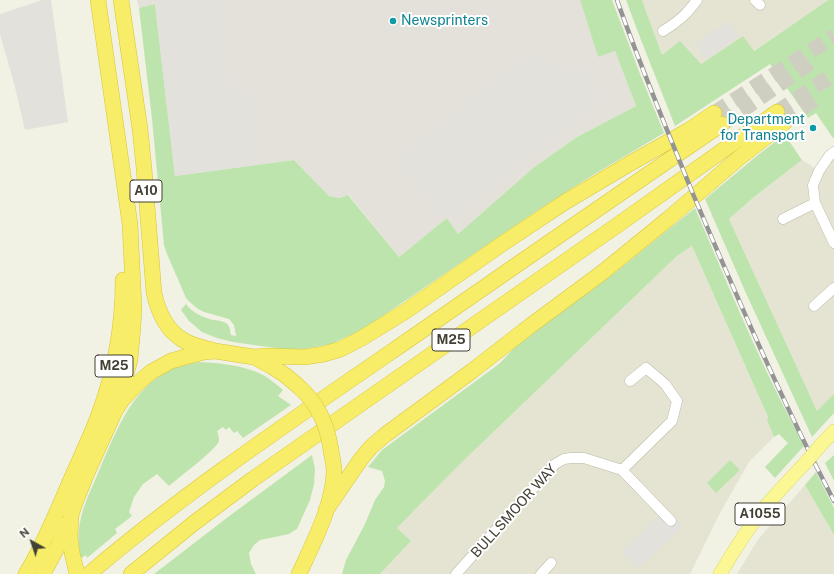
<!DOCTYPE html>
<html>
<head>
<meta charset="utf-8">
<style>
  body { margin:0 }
  #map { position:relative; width:834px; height:574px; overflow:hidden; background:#f1f1e4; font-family:"Public Sans",sans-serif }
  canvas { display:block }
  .north { position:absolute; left:12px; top:522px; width:40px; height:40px; -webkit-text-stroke:3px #fff; paint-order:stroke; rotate:320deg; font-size:11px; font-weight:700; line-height:16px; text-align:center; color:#434134 }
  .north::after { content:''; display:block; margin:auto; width:14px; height:18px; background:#434134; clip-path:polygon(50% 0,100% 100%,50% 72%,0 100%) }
</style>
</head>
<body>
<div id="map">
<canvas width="834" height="574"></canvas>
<div class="north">N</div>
</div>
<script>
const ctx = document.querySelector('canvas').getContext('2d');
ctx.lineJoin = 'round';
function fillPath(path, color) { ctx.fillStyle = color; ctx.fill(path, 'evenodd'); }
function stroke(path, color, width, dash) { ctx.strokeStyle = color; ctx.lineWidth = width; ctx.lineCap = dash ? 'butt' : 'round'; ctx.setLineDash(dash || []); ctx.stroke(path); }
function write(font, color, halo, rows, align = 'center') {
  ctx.font = font + ' "Public Sans",sans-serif'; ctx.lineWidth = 4; ctx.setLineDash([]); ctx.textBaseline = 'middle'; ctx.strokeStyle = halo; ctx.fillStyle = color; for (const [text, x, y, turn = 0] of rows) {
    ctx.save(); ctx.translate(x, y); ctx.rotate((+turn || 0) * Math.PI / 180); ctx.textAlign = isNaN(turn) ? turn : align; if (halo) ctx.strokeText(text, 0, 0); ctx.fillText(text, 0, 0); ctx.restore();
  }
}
fillPath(new Path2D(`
  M642 0H828L753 51 743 36 701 64 662 55Z
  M834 154V394L817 412 729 219 754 197 802 160 821 172Z
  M692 246 768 417 767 420 774 437 749 462 720 513 690 574H380L411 541 397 528 459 465 677 256Z
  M805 485 834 535V574H737L757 541 779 515Z`), '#e5e4d2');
fillPath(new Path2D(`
  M137 0H580L598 57 615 51 636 106 577 137 533 168 458 234 447 218 399 257 349 195 340 198 329 196 294 160 175 176 155 4 139 8Z`), '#e3e1d9');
fillPath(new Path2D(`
  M580 0H612L640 74 664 133 588 178 538 210 374 322 353 334 331 344 304 349H282L233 342 217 338 202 332 189 321 181 310 186 304C193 313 202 317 213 320 217 320 222 321 226 323 230 326 230 330 231 335L236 336 234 325 229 319 204 312 198 309 192 304 186 298 167 254 164 245 152 119 139 8 155 4 175 176 294 160 329 196 340 198 348 195 399 257 447 218 458 234 533 168 577 137 636 106 615 51 598 57Z
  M626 0H642L662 55 680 41 701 64 743 36 754 51 828 0H834V138H833L816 113 808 118 770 64 675 126 641 40Z
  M789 131 794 137 789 141 802 160 754 197 729 219 817 411 834 394V413L812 437 745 291 705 199 758 155Z
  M695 208C721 269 746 329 775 389 784 408 795 427 804 446L775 478 765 467 788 443 779 434 774 437 767 420 768 417 692 246 677 256 459 465 397 528 411 541 380 574H342L346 560 365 524 375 500 384 487 385 481 382 471 368 467 382 450 499 364 517 345 616 272Z
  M199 362C221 363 243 365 263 375 270 379 277 385 283 390L278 396 291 405 243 438 237 431 234 433 229 427 226 430 223 427 217 431C218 434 219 438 219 441 216 450 178 478 169 486L157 474 143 484 134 497 129 512 132 516 115 529 117 533 87 558 86 555 80 559C79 547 77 535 80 523 83 504 92 488 99 471 114 436 129 394 164 373 175 366 187 364 199 362Z
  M312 455 315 469 314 484 310 500 297 529 289 534 260 540 254 545 249 553 251 564 256 574H154L228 517Z
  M834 455V481L825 463Z
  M730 460 740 470 716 493 707 483Z
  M816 472 834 508V535L805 485Z`), '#bee4ae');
fillPath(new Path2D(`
  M42 0H51L68 122 25 130 15 87 0 34V14Z
  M156 0H215L228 92 243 89 255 165 175 176 155 4Z
  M728 21 739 37 706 60 695 43Z
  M529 56 559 74 577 66 595 90V101L451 216 444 215 402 163 404 156Z
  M666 509 683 526 638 569 622 552Z`), '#e2e1dc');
stroke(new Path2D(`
  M777 112 834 74
  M714 113 834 36
  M784 123 818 96
  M722 124 815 60`), '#cecec1', 15, [15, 8]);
const minor = new Path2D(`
  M755 0 760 5
  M663 31C679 21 686 15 697 0
  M834 152 829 156 819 171 813 185 815 203 834 243
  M783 219 815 203
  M814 306 834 288
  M622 470 672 421 677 401 665 384 646 368 630 381
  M456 574 555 464 564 459 571 458H584L622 470 671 521
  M541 574 551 563`);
const major = new Path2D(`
  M820 446 834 431
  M720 574C733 552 747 530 763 509 777 493 792 477 807 461`);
const highway = new Path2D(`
  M98 0 130 224 134 308 133 327 130 360 125 378 115 411
  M121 0 140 129 144 168 154 293C158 311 166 330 183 340 193 346 204 348 215 351
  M254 357 267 356 305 357 324 354 341 349 362 338 406 311 502 244 565 202 629 164 689 130 714 113
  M326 510 361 459 371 447 385 435 472 371 530 326 603 272 668 219 739 158 784 123
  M26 574C43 546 56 514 69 484 79 460 91 437 99 414 115 371 123 325 123 280
  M43 574 58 546 68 523
  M77 574 72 553 70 537 71 515 75 503 87 473 115 411 122 400 137 384 151 372 171 361 185 357 204 352 215 351 254 357 271 366 285 375 297 385
  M89 574C184 493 288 423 391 352 501 276 611 199 722 124
  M131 574 194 523 253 479 619 224 777 112
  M299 574C313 543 333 506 334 472 334 464 332 457 331 450`);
stroke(minor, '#bcbaa7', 11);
stroke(major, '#ded965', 14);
stroke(highway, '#d7c538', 16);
stroke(minor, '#fff', 10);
stroke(major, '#faf794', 13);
stroke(highway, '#f8ed68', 15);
const rail = new Path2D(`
  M617 0C640 65 667 130 693 194 737 297 782 401 834 501`);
stroke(rail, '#949494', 4.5);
stroke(rail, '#fff', 3, [9]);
const majorBridge = new Path2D(`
  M807 461 820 446`);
const highwayBridge = new Path2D(`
  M297 385C318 403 327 424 331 450`);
stroke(majorBridge, '#ded965', 14, []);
stroke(highwayBridge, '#d7c538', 16, []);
stroke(majorBridge, '#faf794', 13);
stroke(highwayBridge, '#f8ed68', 15);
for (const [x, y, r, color] of [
  [393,21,4,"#0f9aa8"],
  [813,128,4,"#0f9aa8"]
]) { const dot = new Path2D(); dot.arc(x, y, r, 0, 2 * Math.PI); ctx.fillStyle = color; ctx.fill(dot); stroke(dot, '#fff', 1.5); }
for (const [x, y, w] of [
  [146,191,32],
  [451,340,38],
  [114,366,38],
  [760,514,50]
]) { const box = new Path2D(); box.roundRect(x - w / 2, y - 11, w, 22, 3); ctx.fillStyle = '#fff'; ctx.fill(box); stroke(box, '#434134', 1); }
write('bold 13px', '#434134', null, [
  ["A10",146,191],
  ["M25",451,340],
  ["M25",114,366],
  ["A1055",760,514]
]);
write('14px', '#0d838f', '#fff', [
  ["Newsprinters",401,21],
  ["Department",805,120,"right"],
  ["for Transport",805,136,"right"]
], 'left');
write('14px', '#434134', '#fff', [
  ["BULLSMOOR WAY",514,511,-48]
]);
</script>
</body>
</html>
